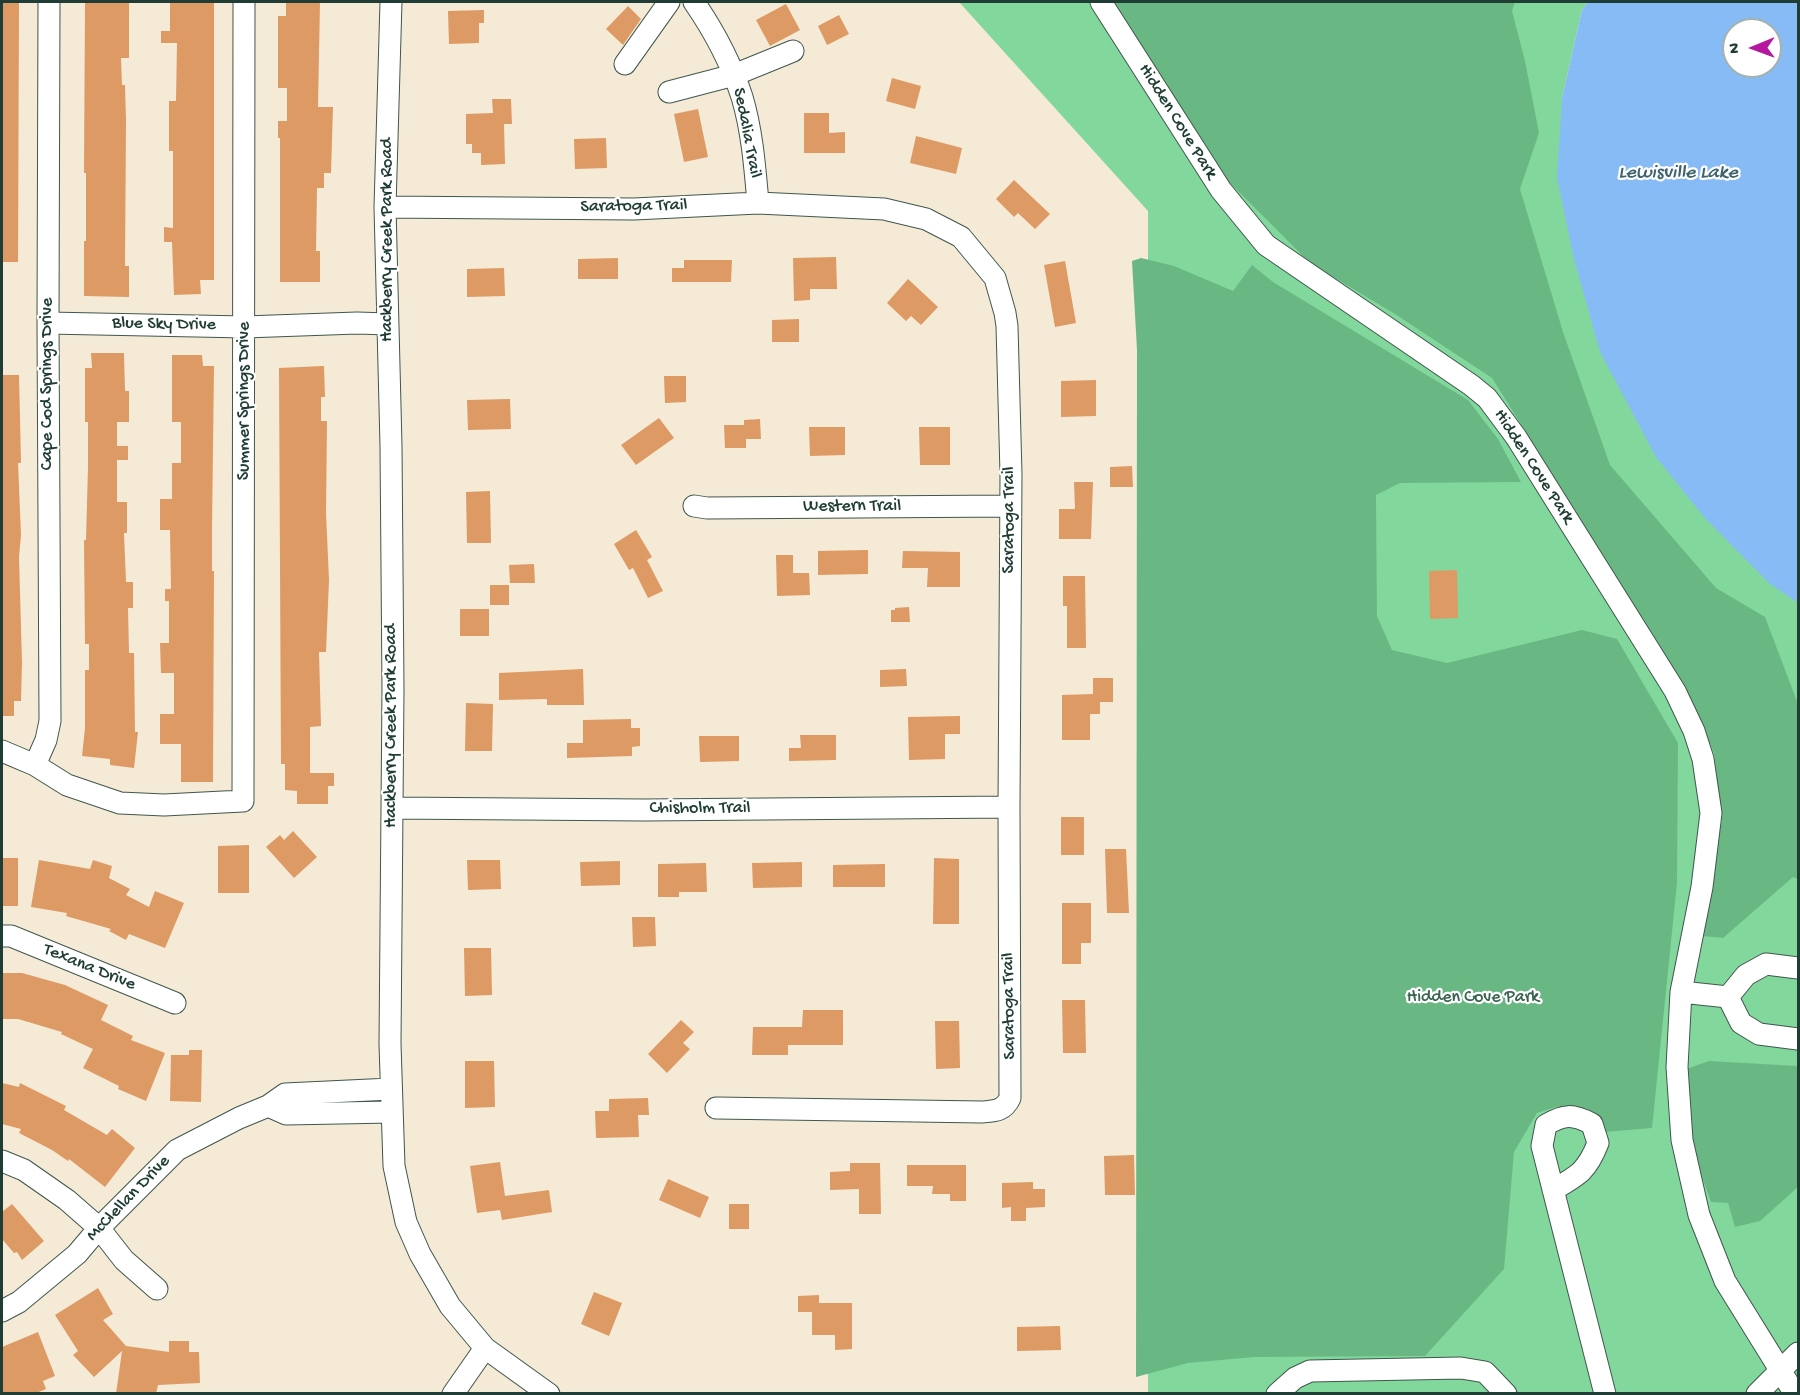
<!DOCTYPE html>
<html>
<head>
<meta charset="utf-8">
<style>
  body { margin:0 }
  #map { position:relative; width:1800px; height:1395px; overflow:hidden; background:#f4ead6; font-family:"Gochi Hand",sans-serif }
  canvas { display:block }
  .frame { position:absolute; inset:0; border:3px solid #1f3d34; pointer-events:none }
  .north { position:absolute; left:1722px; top:18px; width:60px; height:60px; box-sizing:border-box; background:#fff; border:2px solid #a5b1ae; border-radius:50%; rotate:269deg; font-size:16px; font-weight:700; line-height:24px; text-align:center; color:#1f3d34 }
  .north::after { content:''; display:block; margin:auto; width:21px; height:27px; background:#b5179e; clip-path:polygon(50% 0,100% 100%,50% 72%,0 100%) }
</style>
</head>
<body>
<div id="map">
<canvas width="1800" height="1395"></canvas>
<div class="frame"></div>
<div class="north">N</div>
</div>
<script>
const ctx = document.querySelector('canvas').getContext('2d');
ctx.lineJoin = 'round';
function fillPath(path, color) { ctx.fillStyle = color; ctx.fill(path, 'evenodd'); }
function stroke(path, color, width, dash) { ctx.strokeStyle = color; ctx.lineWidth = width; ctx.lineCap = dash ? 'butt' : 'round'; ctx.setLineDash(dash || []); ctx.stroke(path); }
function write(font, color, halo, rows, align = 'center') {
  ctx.font = font + ' "Gochi Hand",sans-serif'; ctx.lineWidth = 4.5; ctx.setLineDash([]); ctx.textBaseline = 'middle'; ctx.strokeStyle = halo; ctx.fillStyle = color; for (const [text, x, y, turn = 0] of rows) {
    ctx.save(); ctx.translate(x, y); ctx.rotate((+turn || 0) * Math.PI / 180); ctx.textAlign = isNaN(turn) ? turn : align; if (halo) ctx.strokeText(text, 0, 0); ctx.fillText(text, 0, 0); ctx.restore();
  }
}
fillPath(new Path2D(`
  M959 2H1588L1582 10 1562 98 1798 602V1393H1148V211Z`), '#82d89c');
fillPath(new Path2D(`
  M1113 2H1515L1512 11 1525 61 1539 133 1520 189 1563 332 1610 465 1716 588 1765 617 1798 704V879L1793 877 1723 938 1702 936 1722 820 1714 753 1686 688 1569 501 1492 378 1395 314 1310 263 1230 183Z
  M1141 258 1174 266 1233 291 1252 265 1273 282 1468 400 1498 439 1521 482 1400 483 1376 495 1377 616 1392 650 1447 663 1582 630 1617 639 1678 743 1677 883 1652 1128 1605 1132 1588 1109 1556 1107 1537 1113 1514 1152 1504 1269 1425 1356 1254 1357 1188 1363 1136 1377 1137 350 1132 261Z
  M1709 1061 1798 1066V1187L1760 1221 1735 1227 1728 1203 1711 1202 1690 1143 1686 1069Z`), '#69b884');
fillPath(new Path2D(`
  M1588 2H1798V603L1769 583 1704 517 1656 457 1600 352 1574 259 1557 178 1562 98 1582 10ZM1734 30H1770V66H1734Z`), '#86bbf5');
fillPath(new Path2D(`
  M2 2H19L18 262H2Z
  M85 2H129V58H121L122 85H125L126 120 125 266H129V297L84 296V241H86V173H84Z
  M170 2H214V280H200L201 294 174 295 172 242H164V227L173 228V151H169V101H176L177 43H161V31H170Z
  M286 2H320L318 107H333L331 173H324V188H317L316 251H320V282H280V138H278V121H287V88H278V16H286Z
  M786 4 800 30 770 46 756 20Z
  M628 6 641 19 623 45 606 29Z
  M484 10V23H479V43L449 44 448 11Z
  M839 15 849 34 827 45 818 26Z
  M892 78 921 86 915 109 886 101Z
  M492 99H511L512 124H504L505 164 481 165V153H472V144H466V114L493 113Z
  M698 109 708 157 684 162 674 114Z
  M804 113H829V133L845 132V153H804Z
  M916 136 962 148 956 174 910 163Z
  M606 138 607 168 575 169 574 139Z
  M1014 180 1050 214 1035 229 1018 213 1014 217 996 199Z
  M836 257 837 289H810V300L794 301 793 258Z
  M618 258V279H578V259Z
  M684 260H732L731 282H672V268H684Z
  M1065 261 1076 323 1055 327 1044 265Z
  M504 268 505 296 467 297V269Z
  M908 279 938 307 921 325 911 316 906 321 887 303Z
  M799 319V342H772V320Z
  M91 353H124L125 391H129V422H117V446H128V460H117V502H127V533H124L126 582H133V608H128L129 653H134L135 732H138L134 768 110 765V759L82 756 85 728V670H89V644H85L84 540H86L88 467V422H85V368H92Z
  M172 355H202L203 366H214L212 530V571H214L213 782H181V744H160V714H174V673H161L160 643H169V601H165V589H171L170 530H160V499H172V463H181V422H172Z
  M324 366 325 397H321V421H327L326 513 329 580 326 652H319L321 726 310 727V773H334V786H328V804H297V791L285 790V764H281L279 368Z
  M2 375H19L21 463H18L21 535 19 557 22 663 21 701H14V716H2Z
  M664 376H686V402L665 403Z
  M1096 380V416L1061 417V381Z
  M510 399 511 429 468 430 467 400Z
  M659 418 674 438 636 465 621 445Z
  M760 419 761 439H746V448H725L724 425H744V420Z
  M809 427H845V455L810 456Z
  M919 427H950V465H920Z
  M1132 466 1133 487H1110V467Z
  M1074 482H1093L1091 539H1059V509H1075Z
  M490 491 491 543H467L466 492Z
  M636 530 652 557 647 560 663 591 648 598 633 568 629 570 614 544Z
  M868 550V574L818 575V551Z
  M903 551 960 552V587H927L928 568H902Z
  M776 555H793V573H809L810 595 777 596Z
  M534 564 535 583H510L509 565Z
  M1457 570 1458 618 1430 619 1429 571Z
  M1063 576H1085L1086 648H1067V606H1063Z
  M490 585H509V605H490Z
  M909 607 910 622H891V610H895V608Z
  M460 609H489V636H460Z
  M583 669 584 705H547V699L499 700V673Z
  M906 669 907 686 880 687V670Z
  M1093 678H1113V702H1100V714H1090V740H1062V695L1093 694Z
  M466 703 493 704 492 751H465Z
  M960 716V734H945V759L909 760 908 717Z
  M631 719V728H640V746L632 747V756L567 758V743H583V720Z
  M800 735H836V760L789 761V748H801Z
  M699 736H739V761L700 762Z
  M1061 817H1084V855H1061Z
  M293 831 317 857 294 878 266 847 280 835 284 840Z
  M249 845V893H218V846Z
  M1105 849H1126L1129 913H1107Z
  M2 858H18V906H2Z
  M934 858 959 859V924H933Z
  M39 860 90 869 93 860 112 866 109 878 130 889 126 895 149 907 155 891 184 903 165 948 129 934 126 940 109 931 111 929 66 916 67 913 31 907Z
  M467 860H500L501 889 468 890Z
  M620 861V885L581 886 580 862Z
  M802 862V887L753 888 752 863Z
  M706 863 707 892H679V897H658V864Z
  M885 864V887H833V865Z
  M1062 903H1091V943H1081V964H1062Z
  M632 917H655L656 946 633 947Z
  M464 948H491L492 995 465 996Z
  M2 973H22L65 985 108 1005 101 1020 133 1036 131 1040 165 1053 146 1101 118 1089 119 1086 83 1068 93 1049 61 1034 62 1032 18 1019H2Z
  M1062 1000H1085L1086 1053H1063Z
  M803 1010H843V1045H788V1055H752L753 1027H802Z
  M681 1020 694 1032 683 1043 690 1049 667 1073 648 1054Z
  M935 1021H959L960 1068 936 1069Z
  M189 1050H202L201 1102 170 1101 171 1055H189Z
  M465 1061H494L495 1107 465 1108Z
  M2 1083 19 1087 20 1083 66 1106 64 1110 107 1135 112 1129 135 1148 105 1187 69 1159 68 1161 52 1150 19 1133 21 1129 2 1124Z
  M648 1098 649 1115H638L639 1137 596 1138 595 1111H609V1099Z
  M1134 1155 1135 1195H1105L1104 1156Z
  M500 1162 505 1196 549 1190 552 1212 502 1220 500 1210 477 1213 470 1166Z
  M850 1163H880L881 1214H859V1189L830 1190V1172L850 1171Z
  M907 1165H966V1201H950V1194H932L933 1186H907Z
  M668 1179 709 1197 700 1218 659 1200Z
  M1033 1182V1189H1045V1207L1026 1208V1221H1011V1207L1002 1208V1183Z
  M12 1204 44 1241 22 1260 17 1252 14 1253 2 1239V1212Z
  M729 1204H749V1229H729Z
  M98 1288 113 1314 103 1320 126 1346 169 1352V1341H189V1352H199L200 1383 158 1385 156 1394H116L122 1351 94 1377 73 1355 78 1351 55 1315Z
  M594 1292 622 1303 609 1336 581 1324Z
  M819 1295V1303H852V1349L835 1350V1335H812V1312H798V1296Z
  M1060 1326 1061 1350 1017 1351V1327Z
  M38 1332 55 1376 43 1381 46 1389 34 1394H2V1347Z`), '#dd9a64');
const minor = new Path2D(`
  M391 2 385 207 391 446 393 689 390 1044 394 1166 406 1222 420 1254 450 1306 485 1348 549 1394
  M694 2C714 31 731 63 742 97 752 130 755 168 758 203
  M1101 2 1221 190 1266 245 1471 385 1487 398 1516 437 1675 691 1694 731 1703 759 1711 813 1702 887 1681 992 1677 1067 1682 1140 1699 1215 1725 1281 1795 1394
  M625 64 669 2
  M669 92 734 75 793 51
  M385 207 634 209 758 203 884 209 926 219 961 237 995 278 1005 313 1007 326 1011 474 1009 807 1010 1098C1004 1111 995 1111 982 1112L716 1108
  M48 323 245 327 357 323 388 324
  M694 506 707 508 1009 506
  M2 751 35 765 67 785 120 803 164 805 243 801 244 2
  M35 765 46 740 50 721 48 323 49 2
  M392 808 644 810 1009 807
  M2 936H11L175 1003
  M1681 992 1728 997
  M1728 997 1741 1023 1759 1034 1798 1039
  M1728 997 1746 975 1766 964 1798 968
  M268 1106 286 1114 392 1112
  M2 1161 24 1170 67 1200 99 1228 124 1260 157 1289
  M1553 1190C1579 1175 1587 1171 1598 1143L1592 1124C1573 1114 1564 1114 1546 1125L1542 1146 1605 1394
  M2 1311 19 1302 77 1254 99 1228 177 1150 239 1118 268 1106 285 1094 391 1089
  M453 1394 485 1348
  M1277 1394 1295 1378 1310 1371 1461 1368 1485 1372 1506 1394
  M1757 1394 1798 1353`);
stroke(minor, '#3f574c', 23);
stroke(minor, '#fff', 21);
write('18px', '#1f3d34', '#fff', [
  ["Hidden Cove Park",1177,122,58],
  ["Sedalia Trail",746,133,79],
  ["Saratoga Trail",634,207,-1],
  ["Hackberry Creek Park Road",388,240,-90],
  ["Blue Sky Drive",164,325,1],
  ["Cape Cod Springs Drive",48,384,-90],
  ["Summer Springs Drive",245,401,-90],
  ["Hidden Cove Park",1533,467,57],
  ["Western Trail",852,507],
  ["Saratoga Trail",1010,520,-90],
  ["Hackberry Creek Park Road",392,726,-90],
  ["Chisholm Trail",700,809],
  ["Texana Drive",89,968,22],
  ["Saratoga Trail",1010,1006,-91],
  ["McClellan Drive",129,1199,-46]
]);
write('18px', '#38644e', '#fff', [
  ["Hidden Cove Park",1473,998]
]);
write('italic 20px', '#3e636e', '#fff', [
  ["Lewisville Lake",1678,174]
]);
</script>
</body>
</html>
